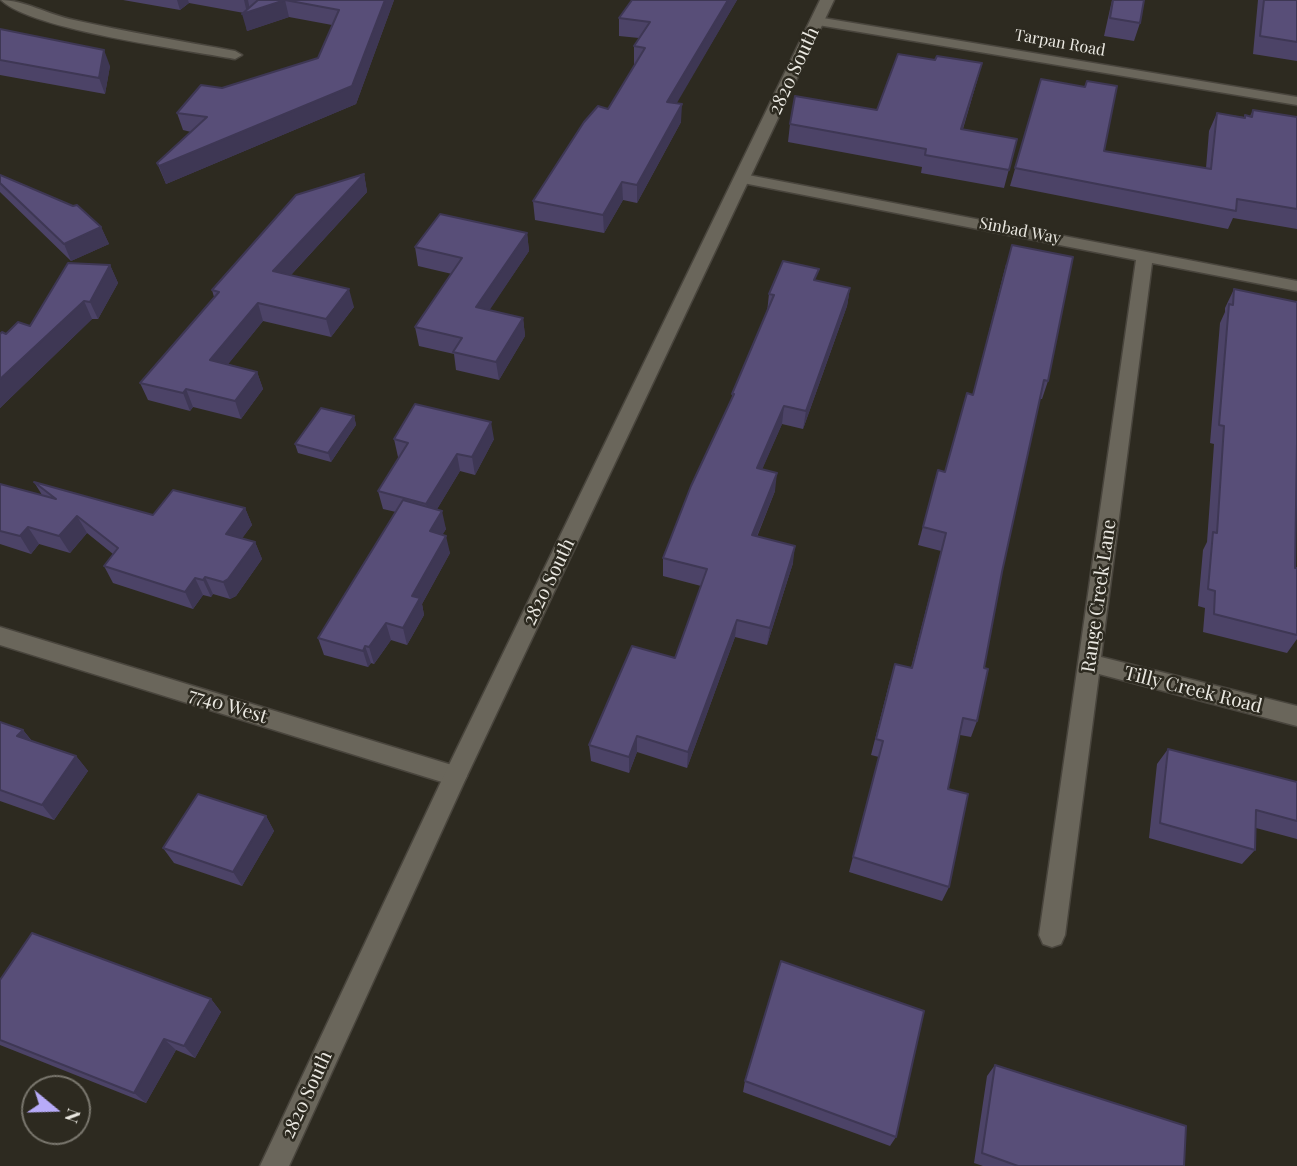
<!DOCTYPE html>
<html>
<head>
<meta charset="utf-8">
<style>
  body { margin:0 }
  #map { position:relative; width:1297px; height:1166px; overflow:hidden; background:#2d2a20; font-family:"Playfair Display",serif }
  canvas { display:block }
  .north { position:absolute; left:21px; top:1075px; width:70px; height:70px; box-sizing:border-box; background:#2d2a20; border:2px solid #79766d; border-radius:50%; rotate:109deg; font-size:19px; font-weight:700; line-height:28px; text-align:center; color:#eae8e1 }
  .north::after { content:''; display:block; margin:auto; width:24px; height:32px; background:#b7abf8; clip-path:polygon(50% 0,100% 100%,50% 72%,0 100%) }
</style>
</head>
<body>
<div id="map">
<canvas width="1297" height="1166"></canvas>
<div class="north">N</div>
</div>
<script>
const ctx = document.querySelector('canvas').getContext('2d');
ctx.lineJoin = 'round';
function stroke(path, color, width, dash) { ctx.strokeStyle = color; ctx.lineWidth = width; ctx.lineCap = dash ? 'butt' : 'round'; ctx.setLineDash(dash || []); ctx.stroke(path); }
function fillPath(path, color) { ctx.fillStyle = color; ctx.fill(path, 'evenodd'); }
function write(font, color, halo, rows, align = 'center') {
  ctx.font = font + ' "Playfair Display",serif'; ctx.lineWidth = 5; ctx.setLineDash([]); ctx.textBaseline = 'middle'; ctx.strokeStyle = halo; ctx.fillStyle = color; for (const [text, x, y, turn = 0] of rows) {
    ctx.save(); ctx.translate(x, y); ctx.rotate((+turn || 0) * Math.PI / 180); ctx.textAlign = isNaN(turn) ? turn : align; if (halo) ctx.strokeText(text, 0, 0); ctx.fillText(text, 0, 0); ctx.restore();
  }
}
const street = new Path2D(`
  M1 0C24 0 49 15 74 20 127 32 181 41 235 51L242 55 235 59C187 50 31 30 1 0Z
  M817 17 1297 97V105L812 24V18Z
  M743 174 1297 281V291L1152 263 1101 657 1297 706V726L1099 674 1065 935 1061 944 1052 947 1043 944 1039 935 1136 260 738 182 735 179Z
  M0 627 455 766 463 769 467 776 463 783 455 786 0 645Z`);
const secondary = new Path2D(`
  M820 0H834L466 778 289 1166H260L447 769Z`);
stroke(street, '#49453d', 3);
stroke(secondary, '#49453d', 3);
fillPath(street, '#6a665b');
fillPath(secondary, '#6a665b');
fillPath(new Path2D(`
  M123 0H394L356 104 166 184 157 163 191 132 183 130 177 113 222 88 318 58 332 25 289 17 247 31 244 13 189 3 180 10Z
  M632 0H737L676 103 681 122 637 203 623 200 604 233 535 220 533 201 608 109 635 64H634V46L639 38 619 36V18Z
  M1112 0H1144L1140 23 1134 41 1104 36Z
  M1258 0H1297V61L1253 54Z
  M0 29 110 66 105 94 0 75Z
  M935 60 982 63 977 81 963 129 1017 139 1004 188 921 173 922 167 788 142 790 124 877 110Z
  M1041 79 1104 151 1206 168 1209 131 1217 113 1244 117 1245 115 1250 116 1253 110 1297 117V229L1233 218 1228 229 1010 186Z
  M364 174 367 192 291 275 354 307 331 337 263 321 228 364 257 372 263 389 241 419 193 407 190 411 148 400 140 383 214 297 212 290Z
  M0 175 101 227 109 244 71 261 0 192Z
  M527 233 529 251 489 310 523 318 525 336 499 380 456 370 454 354 419 346 415 327 452 274 418 266 415 247Z
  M1006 264 1048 381 1042 399H1040L1002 572 984 668 977 721 971 737 960 735 948 789 949 887 942 901 849 872 879 757 871 755 890 680 911 668 941 551 918 545 938 470 945 472 973 395Z
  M110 265 118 283 98 319H92L0 408V334H6L30 326Z
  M817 281 850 288 847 306 803 429 782 424 762 469 775 491 757 537 793 563 767 645 735 637 687 768 637 752 629 773 591 761 589 745 675 658 701 586 663 576V558L732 400V394L767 312 769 294Z
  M1234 289 1297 302V458L1295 568H1297V639L1287 653 1203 632 1205 608 1198 606 1203 550 1207 542 1214 444 1210 443 1220 323 1225 312V308Z
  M354 416 356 425 331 462 298 453 295 444Z
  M394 439H494L475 475 460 471 437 509 446 529 442 535 450 553 422 604 424 615 407 645 391 640 374 664 371 663 368 667 324 655 318 638 396 512 383 509 378 491 399 457H398Z
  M34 482 153 515 245 508 252 525 242 538 255 542 262 559 236 596 230 599 213 594 211 597 203 595 193 609 113 583 104 566 113 554 87 533 70 553 39 544 31 554 0 544V484L42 495Z
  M0 722 23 730 32 741 76 756 88 771 54 820 0 801Z
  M1168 749 1297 782V839L1256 828 1255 850 1242 864 1149 838 1157 764Z
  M266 816 274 831 242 886 174 863 163 848Z
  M0 980 211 999 221 1012 195 1058 176 1050 146 1103 0 1045Z
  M995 1065 1184 1166H983L974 1163 987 1076Z
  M745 1081 896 1137 890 1146 743 1092Z`), '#4c4367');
fillPath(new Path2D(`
  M177 0H188L189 3 180 10Z
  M244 0H248L250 10 285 0 289 17 247 31 242 14 247 13Z
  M385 0H394L356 104 166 184 159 166 352 86Z
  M728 0H737L667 120V102Z
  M104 50 110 66 105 94 99 78Z
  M982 63 977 81 957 147 961 129Z
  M682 104 681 122 637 203V185Z
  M364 174 367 192 278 289 273 271Z
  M622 182 623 200 604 233 603 215Z
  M101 227 109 244 71 261 64 244Z
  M527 233 529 251 479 326 476 307Z
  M110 265 118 283 98 319 90 302Z
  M850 288 847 306 803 429 806 411Z
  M349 289 354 307 331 337 326 319Z
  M84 301 92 319 0 408V379Z
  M258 303 263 321 217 378 210 360Z
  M523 318 525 336 499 380 496 362Z
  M257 372 263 389 241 419 235 401Z
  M186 389 193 407 190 411 183 393Z
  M784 406 782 424 755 486 757 468Z
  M354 416 356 425 331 462 328 453Z
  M491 422 494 439 475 475 472 457Z
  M457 454 460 471 430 521 426 504Z
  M777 473 775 491 750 553 752 535Z
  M245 508 252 525 233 551 226 534Z
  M442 511 446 529 434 549 430 531Z
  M77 516 87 533 70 553 59 536Z
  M28 527 39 544 31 554 20 536Z
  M446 536 450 553 422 604 424 615 407 645 403 628 412 596Z
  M255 542 262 559 236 596 230 599 223 582Z
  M795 546 793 563 767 645 770 628Z
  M205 577 213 594 211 597 203 580Z
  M195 578 203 595 193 609 185 592Z
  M737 620 735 637 687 768 688 752Z
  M386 623 391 640 374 664 369 647Z
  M365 646 371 663 368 667 363 651Z
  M23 730 35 746 17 736Z
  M637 736V752L629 773V757Z
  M76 756 88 771 54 820 42 805Z
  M266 816 274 831 242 886 233 872Z
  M211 999 221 1012 195 1058 184 1046Z
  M164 1039 176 1050 146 1103 134 1093Z`), '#3e3754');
const building = new Path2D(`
  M258 0H285L242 14Z
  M285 0H385L352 86 159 166 157 163 207 117 177 113 201 85 222 88 318 58 339 10Z
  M632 0H728L667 102 682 104 637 185 622 182 603 215 533 201 584 122 598 106 608 109 645 48 634 46 650 22 619 18Z
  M1113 0H1144L1140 23 1110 18Z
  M1264 0H1297V42L1260 36Z
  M0 29 104 50 99 78 0 60Z
  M898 54 935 60 937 56 982 63 961 129 1017 139 1009 170 925 155 926 149 790 124 795 96 877 110Z
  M1041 79 1085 87 1087 81 1117 86 1104 151 1211 169 1217 113 1245 118V115L1252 117 1253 110 1297 117V209L1237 199 1236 211 1015 168Z
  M364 174 273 271 349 289 326 319 258 303 210 360 257 372 235 401 186 389 183 393 140 383 219 292 212 290 296 195Z
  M0 175 73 206 77 205 101 227 64 244 0 183Z
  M440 214 527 233 476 307 523 318 496 362 453 352 462 338 415 327 462 258 415 247Z
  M1012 245 1073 257 1048 381 1044 380 1002 572 984 668 988 669 977 721 963 718 948 789 968 794 949 887 853 857 883 741 876 739 895 664 912 668 946 533 923 527 938 470 945 472 967 393 973 395Z
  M783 261 819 269 814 280 850 288 806 411 784 406 757 468 777 473 752 535 795 546 770 628 737 620 688 752 637 736 629 757 589 745 632 646 675 658 707 569 663 558 691 486 734 394H732L774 295 769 294Z
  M68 263 110 265 90 302 84 301 0 379V334L2 332 6 334 18 322 30 326Z
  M1234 289 1297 302V443L1295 568H1297V635L1214 614 1215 591 1208 589 1213 532 1217 533 1224 426 1219 425 1229 304 1233 305Z
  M415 404 491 422 472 457 457 454 426 504 378 491 408 443 394 439Z
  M321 408 354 416 328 453 295 444Z
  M34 482 153 515 173 490 245 508 226 534 255 542 228 579 223 582 205 577 203 580 195 578 185 592 104 566 118 548 77 516 59 536 28 527 20 536 0 531V484L56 499Z
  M403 500 442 511 430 531 446 536 412 596 420 598 403 628 386 623 369 647 365 646 363 651 318 638Z
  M0 722 23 730 17 736 76 756 42 805 0 790Z
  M1168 749 1297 782V821L1256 810 1255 850 1160 823Z
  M198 794 266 816 233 872 163 848Z
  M32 933 211 999 184 1046 164 1039 134 1093 0 1040V980Z
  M781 961 924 1011 896 1137 745 1081Z
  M995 1065 1186 1126 1184 1166H1018L982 1153Z`);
fillPath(building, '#584e78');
stroke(building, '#3e3754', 2);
write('16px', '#eae8e1', '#2d2a20', [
  ["Tarpan Road",1060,43,10],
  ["Sinbad Way",1020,231,11]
]);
write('19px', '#eae8e1', '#2d2a20', [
  ["2820 South",794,71,-65],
  ["2820 South",549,582,-64],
  ["Range Creek Lane",1099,596,-82],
  ["Tilly Creek Road",1193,690,14],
  ["7740 West",228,706,17],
  ["2820 South",307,1095,-65]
]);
</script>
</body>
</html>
